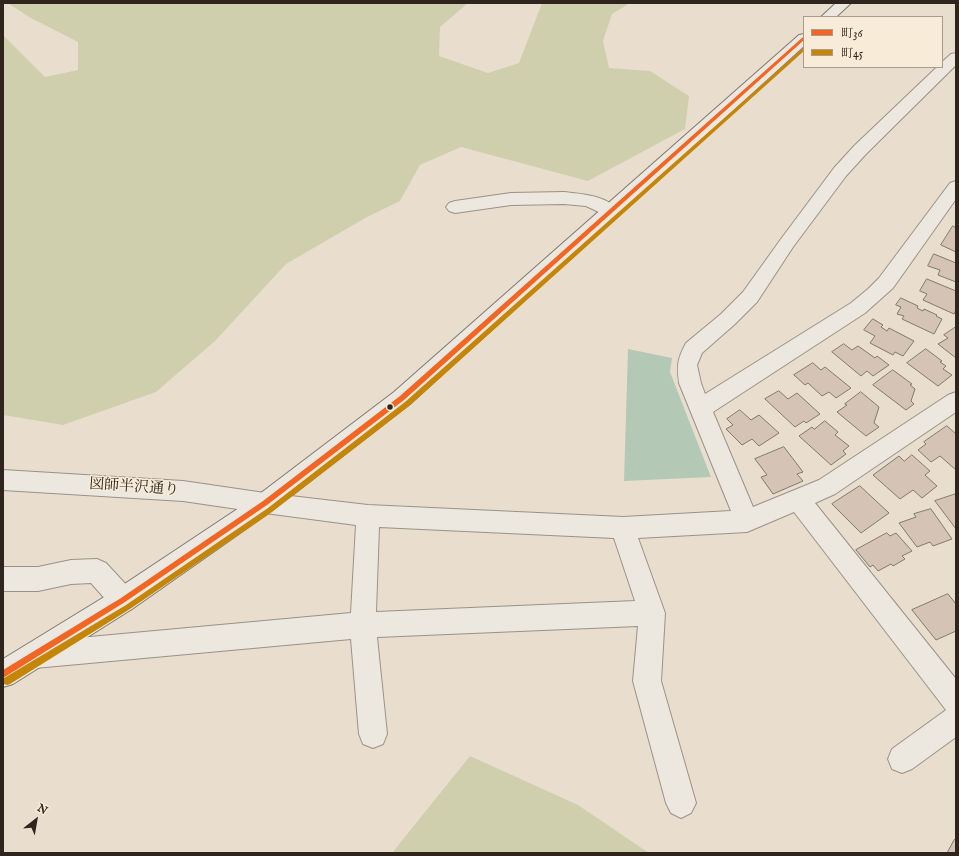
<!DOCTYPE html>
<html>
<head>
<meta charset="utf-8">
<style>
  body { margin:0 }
  #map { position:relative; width:959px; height:856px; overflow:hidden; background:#e9decd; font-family:"IM FELL English","Noto Serif JP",serif }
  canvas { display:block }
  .frame { position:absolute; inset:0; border:4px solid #2f251e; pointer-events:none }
  .legend { position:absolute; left:803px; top:16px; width:140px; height:52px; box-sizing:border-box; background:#f8ebd7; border:1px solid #a89c8d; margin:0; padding:5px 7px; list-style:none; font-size:12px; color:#2f251e }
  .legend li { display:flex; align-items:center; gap:8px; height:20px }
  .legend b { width:20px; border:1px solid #a89c8d }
  .north { position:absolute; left:16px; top:800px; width:40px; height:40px; -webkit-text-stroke:3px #f8ebd7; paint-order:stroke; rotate:31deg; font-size:11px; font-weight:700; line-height:16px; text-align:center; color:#2f251e }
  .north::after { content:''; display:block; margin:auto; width:14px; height:18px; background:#2f251e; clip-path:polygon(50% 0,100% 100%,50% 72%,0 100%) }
</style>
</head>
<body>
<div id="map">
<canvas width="959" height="856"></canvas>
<div class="frame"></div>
<ul class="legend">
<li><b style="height:5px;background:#f26522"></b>町36</li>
<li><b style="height:5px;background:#c58608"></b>町45</li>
</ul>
<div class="north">N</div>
</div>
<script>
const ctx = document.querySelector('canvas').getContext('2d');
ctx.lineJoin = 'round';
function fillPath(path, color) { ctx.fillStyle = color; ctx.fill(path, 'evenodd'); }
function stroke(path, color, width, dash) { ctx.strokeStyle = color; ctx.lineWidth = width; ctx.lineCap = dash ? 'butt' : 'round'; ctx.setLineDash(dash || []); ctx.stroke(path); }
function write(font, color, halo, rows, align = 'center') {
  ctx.font = font + ' "IM FELL English","Noto Serif JP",serif'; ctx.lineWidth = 3; ctx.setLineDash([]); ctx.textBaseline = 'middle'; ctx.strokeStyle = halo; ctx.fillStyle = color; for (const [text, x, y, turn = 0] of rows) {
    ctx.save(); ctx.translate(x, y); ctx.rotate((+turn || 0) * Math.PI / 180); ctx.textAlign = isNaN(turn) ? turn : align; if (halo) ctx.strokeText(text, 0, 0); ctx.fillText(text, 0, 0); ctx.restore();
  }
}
fillPath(new Path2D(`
  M8 3H468L440 27 439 56 488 73 519 63 542 3H630L612 14 603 41 609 68 650 71 689 96 685 129 588 181 461 147 420 165 400 201 367 217 286 264 215 341 156 392 63 425 3 415V35L45 77 78 70V42L29 17Z
  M470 756 578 805 649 853H392Z`), '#cfcfae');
fillPath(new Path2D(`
  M628 349 672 358 670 372 711 477 624 481Z`), '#b4c8b6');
const building = new Path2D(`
  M953 226 956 228V252L941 245Z
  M934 254 956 263V282L938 275 940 270 928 266Z
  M927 279 956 291V310L954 314 923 300 927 294 920 291Z
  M901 298 918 306 917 308 923 311 924 309 937 315 936 316 942 319 934 334 902 319 904 316 897 314 901 307 896 305Z
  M873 319 883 325 881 327 887 331 889 328 914 341 903 356 895 352 893 355 870 343 875 336 864 330Z
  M956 327V358L938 344 948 338 944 335Z
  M844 344 852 350 858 346 875 358 877 356 889 365 873 376 867 371 861 376 832 352Z
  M926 349 942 361 940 362 946 366 943 369 952 375 938 386 907 363Z
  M813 363 821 370 825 367 851 388 836 398 829 392 822 396 808 383 805 385 794 375Z
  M893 370 912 384 910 385 915 389 911 401 914 404 906 410 873 385Z
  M779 391 788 399 797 393 820 414 806 423 804 421 795 427 765 399Z
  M861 392 879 407 874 423 879 427 866 436 837 412 847 405 845 404Z
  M740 410 751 420 759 415 779 433 759 446 752 439 742 445 726 429 733 425 727 419Z
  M825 421 838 432 835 435 849 446 843 451 846 454 831 465 799 436 812 427 814 429Z
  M947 426 956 434V470L940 456 931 462 918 450 926 444 924 442Z
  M784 447 803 472 797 474 803 481 773 494 761 477 767 475 755 459Z
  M912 455 930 471 925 475 937 486 922 498 913 490 900 499 873 475 899 456 904 461Z
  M860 486 889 513 861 533 832 504Z
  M956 494V529L935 501Z
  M931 509 952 539 933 546 930 542 917 547 899 523 916 517 914 514Z
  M887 533 890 536 896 533 912 551 902 556 905 559 893 566 891 564 878 571 873 565 870 567 856 550Z
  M948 594 956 604V631L936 640 912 610Z
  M956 839V853H947L954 840Z`);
fillPath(building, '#d5c3b6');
stroke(building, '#7f7970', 1);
const minor = new Path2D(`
  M956 53V65L866 154 846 176 793 247 757 302 735 324 702 353 697 365 701 383 705 394 851 303 868 289 879 278 950 183 956 181V199L893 288 865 313 713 412 753 507 819 480 948 395 956 392V412L835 494 815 503 956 679V737L912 769 902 773 892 769 888 759 892 749 946 710 794 512 747 532 638 538 665 613 661 681 696 803 691 813 681 818 671 813 666 803 633 681 638 626 377 637 387 734 383 744 373 748 363 744 359 734 351 639 35 668 26 664 22 655 26 646 35 642 351 613 356 525 265 513 257 510 253 503 257 496 265 493 368 505 623 517 731 511 679 383C677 365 677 360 686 343L721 314 743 292 781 239 834 168 854 146 937 67H942V62L951 54ZM379 527 614 538 635 601 376 612Z
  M564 192C580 194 608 195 618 211L615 215 609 217 586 206 564 204 511 205 455 213 449 211 446 207 449 203 455 201 511 193Z
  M97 559 106 563 132 591 136 600 132 609 123 612 114 609 91 583 71 584 38 591H3V567H38L71 560Z`);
const tertiary = new Path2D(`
  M3 470 183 481 265 493 273 496 277 503 273 510 265 513 183 501 3 490Z`);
const secondary = new Path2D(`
  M836 3H851L836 17H821Z
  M804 34V46L410 404 273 510 132 609 13 684 3 687V659L114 591 257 496 394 392 799 35Z`);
stroke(minor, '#999288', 2);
stroke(tertiary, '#999288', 2);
stroke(secondary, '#7f7970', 2);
fillPath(minor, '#ece7df');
fillPath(tertiary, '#ece7df');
fillPath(secondary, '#ece7df');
fillPath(new Path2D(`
  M803 37H804V40L404 400 267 505 125 602 3 678V670L121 598 263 501 400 396Z`), '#f26522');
fillPath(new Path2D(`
  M803 48H804V51L409 406 272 512 130 609 10 684 7 685 4 684 3 681 4 678 126 605 268 508 405 402Z`), '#c58608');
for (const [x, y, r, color] of [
  [390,407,3.5,"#2f251e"]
]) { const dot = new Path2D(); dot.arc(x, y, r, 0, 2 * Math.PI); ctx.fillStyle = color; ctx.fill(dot); stroke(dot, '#f8ebd7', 1.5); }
write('15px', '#2f251e', '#f8ebd7', [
  ["図師半沢通り",134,488,4]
]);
</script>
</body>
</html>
